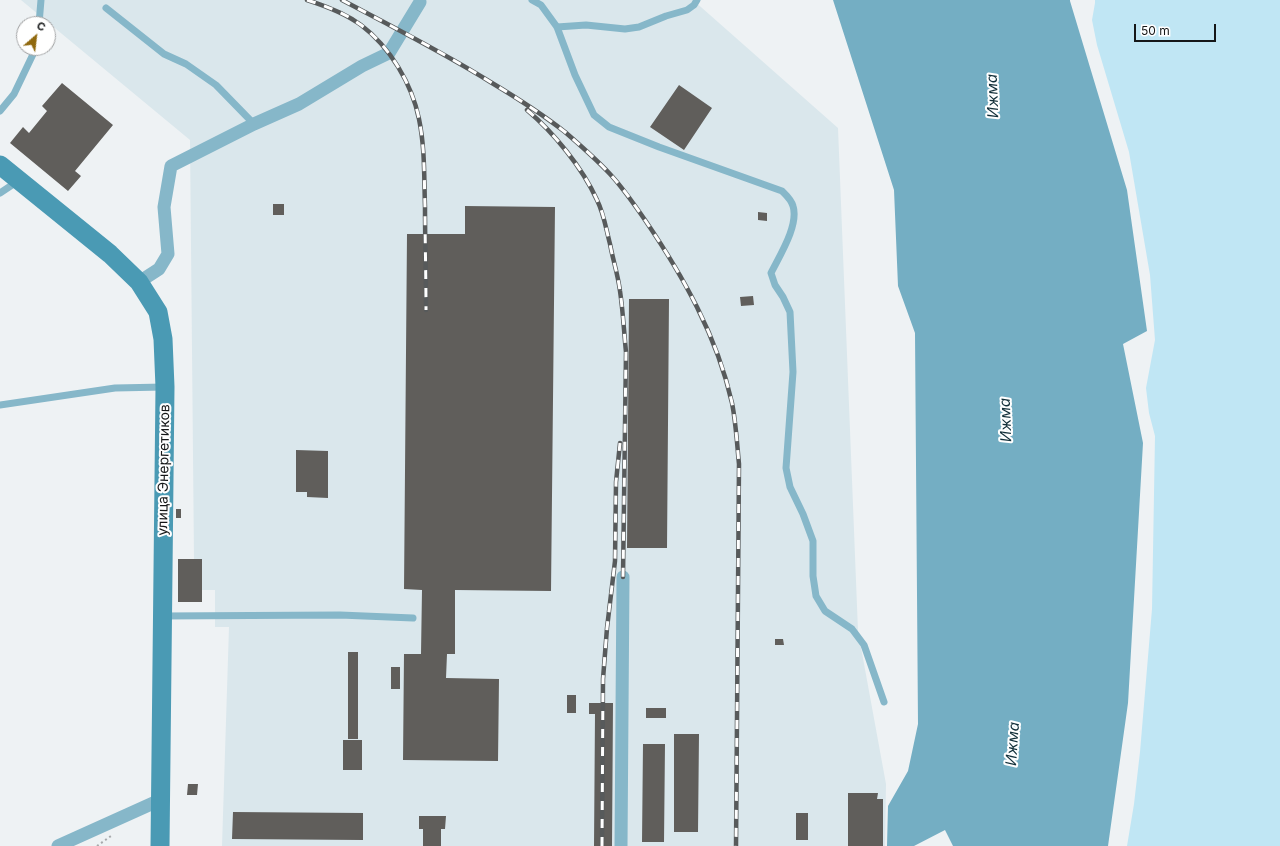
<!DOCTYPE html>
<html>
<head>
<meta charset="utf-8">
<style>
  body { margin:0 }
  #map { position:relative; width:1280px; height:846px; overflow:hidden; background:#eef2f4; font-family:Inter,sans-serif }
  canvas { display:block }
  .north { position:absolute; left:16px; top:16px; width:40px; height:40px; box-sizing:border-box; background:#fff; border:1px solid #a1a2a3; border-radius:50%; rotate:28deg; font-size:11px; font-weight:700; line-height:16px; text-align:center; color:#151718 }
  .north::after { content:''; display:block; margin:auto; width:14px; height:18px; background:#90690f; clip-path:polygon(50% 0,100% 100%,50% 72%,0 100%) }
  .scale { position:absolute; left:1134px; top:24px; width:82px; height:18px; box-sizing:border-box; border:2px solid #151718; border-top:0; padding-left:5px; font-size:12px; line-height:14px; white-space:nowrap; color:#151718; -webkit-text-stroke:3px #fff; paint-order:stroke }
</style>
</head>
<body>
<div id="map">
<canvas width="1280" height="846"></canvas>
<div class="north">С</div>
<div class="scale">50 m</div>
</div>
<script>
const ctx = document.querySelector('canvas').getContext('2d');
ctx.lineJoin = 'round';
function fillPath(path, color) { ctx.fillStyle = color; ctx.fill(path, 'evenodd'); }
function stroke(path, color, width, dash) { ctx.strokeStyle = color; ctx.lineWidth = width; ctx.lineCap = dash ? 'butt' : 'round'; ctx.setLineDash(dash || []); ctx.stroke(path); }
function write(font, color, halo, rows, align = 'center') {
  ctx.font = font + ' Inter,sans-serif'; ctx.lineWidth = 4; ctx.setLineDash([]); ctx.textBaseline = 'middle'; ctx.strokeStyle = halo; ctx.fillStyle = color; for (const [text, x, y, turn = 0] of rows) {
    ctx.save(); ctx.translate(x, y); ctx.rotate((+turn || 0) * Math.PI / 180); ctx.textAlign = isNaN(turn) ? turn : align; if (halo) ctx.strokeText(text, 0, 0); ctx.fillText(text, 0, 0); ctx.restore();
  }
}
fillPath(new Path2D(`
  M21 0H693L838 128 858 631 886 784 885 846H222L229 627H215V590H202V560H194L190 140Z`), '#dae7ec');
fillPath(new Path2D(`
  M1095 0H1280V846H1127L1134 804 1140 752 1152 609 1155 436 1149 413 1146 388 1155 340 1150 275 1129 152 1097 45 1092 20 1095 3Z`), '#c0e6f4');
fillPath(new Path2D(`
  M833 0H1070V1L1127 190 1147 331 1123 344 1143 443 1128 703 1108 846H953L945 830 914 846H887L888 806 908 771 918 724 915 333 898 286 894 190Z`), '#74aec3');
fillPath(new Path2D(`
  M62 83 113 125 75 171 81 176 68 191 10 143 23 127 29 133 47 111 42 106Z
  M679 85 712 108 684 150 650 127Z
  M273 204H284V215H273Z
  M465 206 555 207 551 591 455 590V654H447L446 678 499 679 498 761 403 760 404 654H421L422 590 404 589 407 234H465Z
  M758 212 767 213V221L758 220Z
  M753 296 754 305 741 306 740 297Z
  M629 299H669L667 548H627Z
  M296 450 328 451V498L307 497V492H296Z
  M176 509H181V518H176Z
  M178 559H202V602H178Z
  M775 639H783L784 645H775Z
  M348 652H358V739H348Z
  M391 667H400V689H391Z
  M567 695H576V713H567Z
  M589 703H613L612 846H594L595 714H589Z
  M646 708H666V718H646Z
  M674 734H699L698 832H674Z
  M343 740H362V770H343Z
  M643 744H665L664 842H642Z
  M188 784H198L197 795H187Z
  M848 793H878L877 799H883V846H848Z
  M233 812 363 813V840L232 839Z
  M796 813H808V840H796Z
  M419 816H446L445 829H441V846H423V829H419Z`), '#605e5b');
stroke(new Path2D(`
  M97 846 111 836`), '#a6a9ab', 2, [2, 3]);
stroke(new Path2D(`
  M532 0 541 5 557 27 575 75 594 115 609 127 659 147 782 191C786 195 791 199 793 206 799 225 780 255 771 273L775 285 783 297 790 312 793 372 786 468 790 487 803 514 813 541V576L816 596 825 611 852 629 864 645 884 702
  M106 8 164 54 186 64 216 85 254 124
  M39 24 41 0
  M557 27 586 25 625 29 639 27 666 16 687 10 694 5 697 0
  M0 111 14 94 36 48
  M0 193 18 181
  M0 405 115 388 164 387
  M162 616 340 615 413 618`), '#86b7c9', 7);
stroke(new Path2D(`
  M139 282 159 269 168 254 164 207 171 166 254 124 299 104 362 66 389 53 420 2
  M58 846 160 800
  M621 846 623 577`), '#86b7c9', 13);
stroke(new Path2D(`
  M0 165 110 254 139 282 158 312 163 339 165 387 160 846`), '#4a9ab4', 19);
const rail = new Path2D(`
  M307 0C326 6 345 13 361 25 390 47 412 84 419 119 425 148 424 177 425 207 425 241 426 275 426 310
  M342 0C393 27 444 53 492 83 517 98 542 114 565 132 580 145 596 159 610 174 623 188 634 204 645 220 683 276 717 336 732 403 736 423 737 444 739 464L736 846
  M527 110C554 133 582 167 597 200 604 214 606 229 610 244 613 260 618 275 620 291 623 311 624 332 626 352L623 577
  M602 846 603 679 607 628 615 561 616 482 620 443`);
stroke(rail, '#575a5b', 4.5);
stroke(rail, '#fff', 3, [9]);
write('14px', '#151718', '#fff', [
  ["улица Энергетиков",164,470,-89]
]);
write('italic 15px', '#122f39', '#fff', [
  ["Ижма",993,96,-92],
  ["Ижма",1006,420,-92],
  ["Ижма",1013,744,-86]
]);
</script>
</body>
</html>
